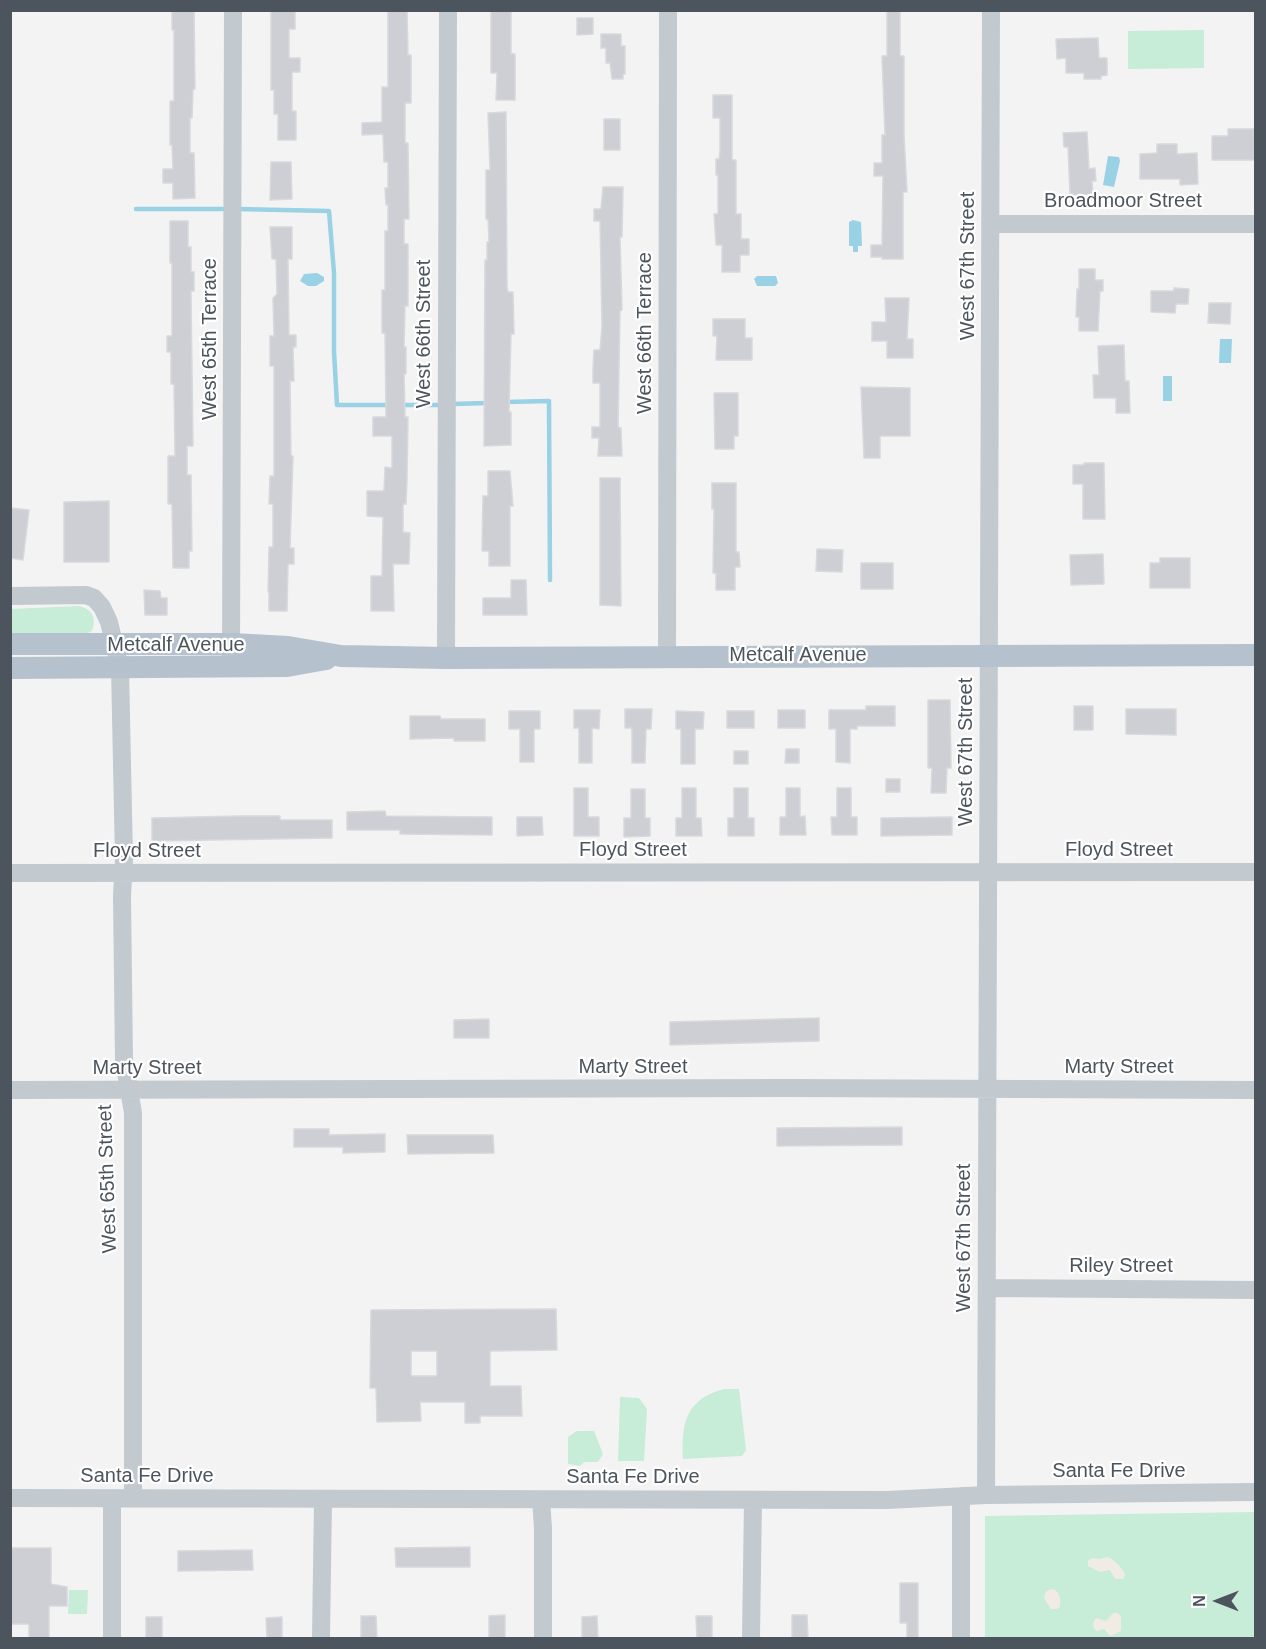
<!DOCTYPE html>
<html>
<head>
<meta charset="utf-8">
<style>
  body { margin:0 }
  #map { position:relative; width:1266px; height:1649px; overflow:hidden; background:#f4f3f3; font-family:Arial,sans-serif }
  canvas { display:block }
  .frame { position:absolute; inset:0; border:12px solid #4c555e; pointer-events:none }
  .north { position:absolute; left:1188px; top:1571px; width:60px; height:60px; -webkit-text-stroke:4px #fff; paint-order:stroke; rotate:270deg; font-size:16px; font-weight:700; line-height:24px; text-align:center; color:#4c555e }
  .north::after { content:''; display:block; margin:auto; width:21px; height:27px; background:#4c555e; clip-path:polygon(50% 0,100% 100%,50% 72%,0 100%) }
</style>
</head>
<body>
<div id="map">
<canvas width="1266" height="1649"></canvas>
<div class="frame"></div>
<div class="north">N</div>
</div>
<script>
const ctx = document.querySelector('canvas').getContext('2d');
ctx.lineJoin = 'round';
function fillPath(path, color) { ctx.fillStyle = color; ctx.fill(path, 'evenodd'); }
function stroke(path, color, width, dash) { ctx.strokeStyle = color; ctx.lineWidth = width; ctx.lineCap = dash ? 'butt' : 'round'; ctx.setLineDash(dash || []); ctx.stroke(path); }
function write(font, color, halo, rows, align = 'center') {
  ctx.font = font + ' Arial,sans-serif'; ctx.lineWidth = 4.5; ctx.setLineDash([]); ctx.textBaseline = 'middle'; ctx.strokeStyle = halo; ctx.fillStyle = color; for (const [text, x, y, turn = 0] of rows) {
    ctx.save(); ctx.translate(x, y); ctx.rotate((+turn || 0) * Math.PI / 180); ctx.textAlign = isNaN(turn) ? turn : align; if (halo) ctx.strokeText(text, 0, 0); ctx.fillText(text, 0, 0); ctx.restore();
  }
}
fillPath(new Path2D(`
  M1204 30V68L1128 69V31Z
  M79 606C92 609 97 618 92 631L83 635 11 637V609Z
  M724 1389H739L746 1450 742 1456 683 1459C681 1423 686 1399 724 1389Z
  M620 1397 639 1398 647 1409 644 1461H618Z
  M577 1431H594L603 1454 598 1462H584L580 1466 568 1464V1437Z
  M1255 1512V1638H985V1516Z
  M69 1590H88L87 1614H68Z`), '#c7ecd7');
fillPath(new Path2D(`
  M1107 1557C1113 1558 1124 1569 1125 1575L1123 1579H1115L1110 1570 1100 1572 1088 1566V1561L1091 1558 1100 1559Z
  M1053 1589C1060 1592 1061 1600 1060 1607L1057 1609H1051L1044 1598 1046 1591Z
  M1113 1613H1118L1121 1617V1631L1110 1636 1104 1629 1097 1631 1094 1629 1093 1623 1096 1618 1106 1621Z`), '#f0ece3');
fillPath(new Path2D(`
  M1108 156 1119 157 1120 161 1114 187 1103 185Z
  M853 220 861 222 862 246H858V252H853V246H849V222Z
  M317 273 324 277V281L316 286H308L300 281 304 274Z
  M757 276H776L778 283 775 286H757L754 279Z
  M1220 339H1232L1231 363H1219Z
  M1163 376H1172V401H1163Z`), '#99d2e4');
stroke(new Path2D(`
  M136 209H229
  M237 209 329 211 334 273V352L337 405H389
  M505 402 549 401 550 580
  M452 404 488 403
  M401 405H443`), '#99d2e4', 4.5);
const building = new Path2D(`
  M172 10H194L195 89H193L192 118H190V153H194L195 198 173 199V183H163V169H173L172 145H170V101H174V30H172Z
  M271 10H295V29H289V58H300V72H292V111H296V140H278V114H274V90H271Z
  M388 10H407L408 55H411V103H405V143H408L409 219H404V244H408V306H405L404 347H406V374H404L405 417H408L407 480 406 504H403V532L410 533 409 564H393L394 611H371V576H382L383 517 367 516V491H384L385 467 392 468V436H373V417H386L385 333H382V290H385V231H388V205H386L385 188H388V162H384L383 134 362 135V123L382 122V87H388Z
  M491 10H511V54H515V100H496L497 73H491Z
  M887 10H900V56H904V135L907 192H903V259H882V257H871V245H882L883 176H874V163H882V135H885L882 56H887Z
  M577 18H593V34L577 35Z
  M601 34H621V46H625V74H623V79H612L610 63H606V48H601Z
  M1098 38 1099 58H1107V75L1101 76V79H1084V73H1066V58L1057 59 1056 39Z
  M713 95H732V160H736V214H741V239H749V255H740V272H722V245H716L714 214H718V175H716V159H719L720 151V118H713Z
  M506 112 507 287 508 292H513L514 334H511L509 412H511V445L484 446 485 260H487V242H489L488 219H486V170H490L488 113Z
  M604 119H620V150H604Z
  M1228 129H1254L1256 160H1212V136H1228Z
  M1087 132 1089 169 1095 168 1096 181H1092L1093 194 1072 196V194H1070L1068 147H1064L1063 133Z
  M1157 144H1177V154L1197 153 1198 184 1180 185V179H1140V154L1157 153Z
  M271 162H291L292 199 270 200Z
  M603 187H623L622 237H620L622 310 620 311 618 427 621 428 622 456H598L599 438H592V427H600V383H593V368L594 350H600L602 326 600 221H594V209H601Z
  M170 221H188V247H191V272H194V291H191L193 446H187V475H191L192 551H189V568H173L172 504H168V456H175L174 384H171V352H167V336H172V263H170Z
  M270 227H292V259H288L289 335H296V347H293L294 381H290L291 456H293L290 548H294V564H288L287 611H269V592H268L269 547H273V504H269L270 476H274V366H270V336H274L273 298 277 294 276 259H272Z
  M1079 269H1095V280H1103V291H1100L1098 331H1079V317H1076L1077 289H1079Z
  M1174 288 1189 289 1188 304H1176L1175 313 1151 312V291H1174Z
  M885 298H909L907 339H913V358H887V341H872V322H886Z
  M1209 303H1231L1230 324 1208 323Z
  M713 319H745V338H752V360H716L717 336H713Z
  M1124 345 1125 381H1129L1130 413H1116V398H1094L1093 375H1099L1098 346Z
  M861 387 910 388V436H880V458H864Z
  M714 393H738V436H734V449H715Z
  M1084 463H1104L1105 519H1083V484H1073V465H1084Z
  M488 471H510L513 506H510V566H489V551H482L483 496H488Z
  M600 478H620L621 606 600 605Z
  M712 483H736V552H739L740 567H735V590H716V573H713L714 509H712Z
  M109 501V562H64V502Z
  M10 508 29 510 23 560 10 558Z
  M817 549 843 550 842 572 816 571Z
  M1103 554 1104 584 1071 585 1070 555Z
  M1160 558H1190V588H1150V563H1160Z
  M861 563H893V589H861Z
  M511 580H526L527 615H483V598H511Z
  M144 590 160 591 161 598H167V615H145Z
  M928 700H950L951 768H947L946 793H931L932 768H928Z
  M866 706H895V726H857V729H850V763L836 762V729H829V710H866Z
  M1074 706H1093V730H1074Z
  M625 709H652L651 729H646L645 763H632V728H625Z
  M1126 709H1176V735L1126 734Z
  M574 710H600L599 729 592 728V763H579V728H574Z
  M778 710H805V728H778Z
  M509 711H540V729H534V762H520V729H509Z
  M676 711 704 712 703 729H695V764H681V729H676Z
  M727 711H754V728H727Z
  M410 716H440L441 719H485V741H454V738L410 739Z
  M786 749H799V763H785Z
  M734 751H748V764H734Z
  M886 779H900V792H886Z
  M574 788H588V817H599V836H574Z
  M682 788H696V818H701L702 836H676V818H682Z
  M734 788H748V818H754V836H728V818H734Z
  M786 788H800V817L805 816 806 835H780V817H786Z
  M837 788H851V817H857V835H832L831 817H837Z
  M631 789H645V818H650V836L624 837V818H631Z
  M385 811 386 816 492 817V835L400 834V830H347V812Z
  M239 816H280V820H332V838L152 841V818Z
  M517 817H542L543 835 517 836Z
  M952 817V835L881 836V818Z
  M819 1018V1041L670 1045V1022Z
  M489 1019V1038H454V1020Z
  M902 1127V1145L777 1146V1128Z
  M294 1129H329V1135L385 1134V1152L343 1153V1147H294Z
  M407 1135H493L494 1153 408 1154Z
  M556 1309 557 1350 490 1351V1386H521L522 1416H480V1423H465V1402H420L421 1421 377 1422 376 1388H370L371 1310ZM411 1351H437V1376H411Z
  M470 1547V1567H396L395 1548Z
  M10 1548H51V1584L67 1587V1606H49V1638H29V1624H10Z
  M252 1550 253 1570 178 1571V1551Z
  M900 1583H918V1638H907V1623H900Z
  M505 1615V1638H489V1616Z
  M792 1615H807L808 1638H792Z
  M361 1616H376L377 1638H361Z
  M597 1616 598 1638H582V1617Z
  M696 1616H712V1638H697Z
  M146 1617H162V1638H146Z
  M282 1617V1638H267L266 1618Z`);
fillPath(building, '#cdcfd4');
stroke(building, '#d7d9dd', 1.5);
stroke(new Path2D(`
  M990 224H1256
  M10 596 86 595 94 598 102 607 109 622 120 668 124 859 122 896 124 1061 133 1113V1498
  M667 656 668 10
  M231 657 233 10
  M446 658 448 10
  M10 873 1256 872
  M10 1090 787 1088 1256 1090
  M987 1288 1256 1290
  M986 1495 991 10
  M10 1498 887 1500 986 1495 1256 1492
  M112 1498V1638
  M541 1500 543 1528V1638
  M321 1638 323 1499
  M751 1638 753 1500
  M961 1638V1496`), '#c2c9cf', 18);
stroke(new Path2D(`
  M10 644H232L288 647 341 656 446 658 1256 655
  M10 668 287 666 326 659`), '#b6c1ce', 22);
write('20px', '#4c555e', '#fff', [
  ["Broadmoor Street",1123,201],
  ["West 67th Street",968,266,-90],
  ["West 66th Terrace",645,333,-90],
  ["West 66th Street",424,334,-90],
  ["West 65th Terrace",210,339,-90],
  ["Metcalf Avenue",176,645],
  ["Metcalf Avenue",798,655],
  ["West 67th Street",966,752,-90],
  ["Floyd Street",633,850],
  ["Floyd Street",1119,850],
  ["Floyd Street",147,851],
  ["Marty Street",633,1067],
  ["Marty Street",1119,1067],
  ["Marty Street",147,1068],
  ["West 65th Street",108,1179,-92],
  ["West 67th Street",964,1238,-90],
  ["Riley Street",1121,1266],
  ["Santa Fe Drive",1119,1471],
  ["Santa Fe Drive",147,1476],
  ["Santa Fe Drive",633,1477]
]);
</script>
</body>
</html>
